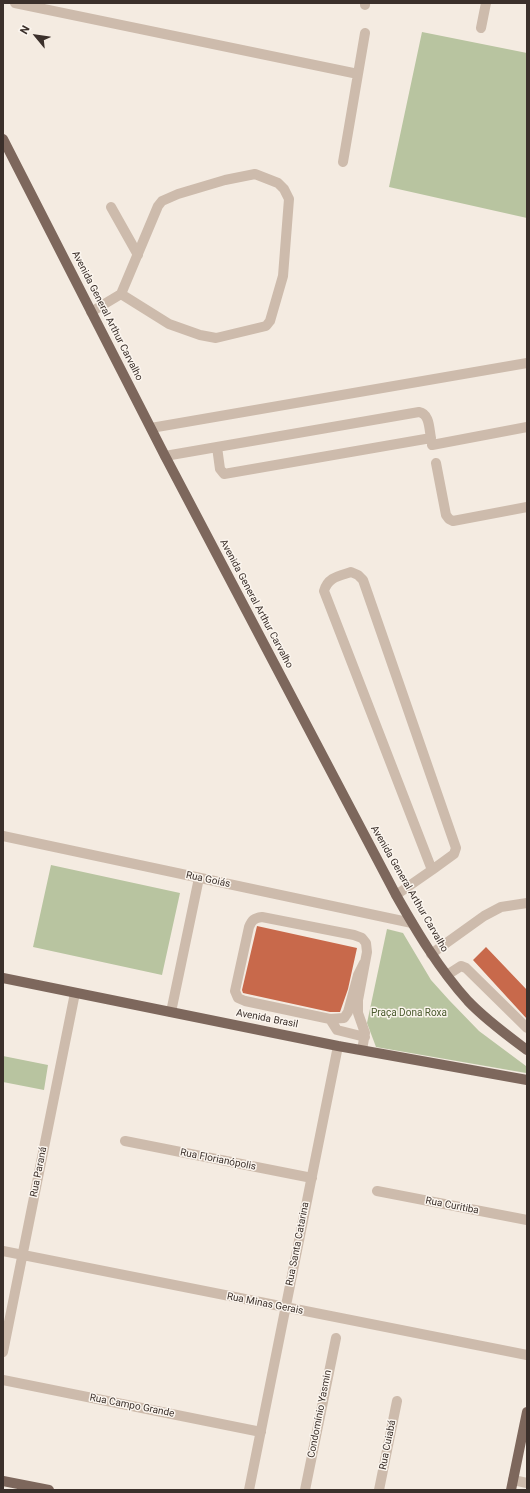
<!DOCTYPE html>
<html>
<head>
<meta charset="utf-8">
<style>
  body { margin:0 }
  #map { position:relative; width:530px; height:1493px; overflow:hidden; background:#f4ebe1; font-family:Roboto,sans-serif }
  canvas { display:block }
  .frame { position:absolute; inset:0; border:4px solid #3b302b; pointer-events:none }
  .north { position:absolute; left:16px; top:16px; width:40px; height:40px; -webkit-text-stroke:3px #fbf5ee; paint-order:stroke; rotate:299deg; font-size:11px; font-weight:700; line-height:16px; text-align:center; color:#3b302b }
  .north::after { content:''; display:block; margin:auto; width:14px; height:18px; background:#3b302b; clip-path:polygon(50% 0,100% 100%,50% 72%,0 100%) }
</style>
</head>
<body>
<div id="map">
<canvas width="530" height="1493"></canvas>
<div class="frame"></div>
<div class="north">N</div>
</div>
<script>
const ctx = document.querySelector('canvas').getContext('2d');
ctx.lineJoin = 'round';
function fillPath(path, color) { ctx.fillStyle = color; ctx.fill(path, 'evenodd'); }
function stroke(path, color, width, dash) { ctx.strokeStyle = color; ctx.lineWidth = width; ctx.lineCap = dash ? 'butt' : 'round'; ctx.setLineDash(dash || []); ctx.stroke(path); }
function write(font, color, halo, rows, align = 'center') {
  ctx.font = font + ' Roboto,sans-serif'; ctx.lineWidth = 3; ctx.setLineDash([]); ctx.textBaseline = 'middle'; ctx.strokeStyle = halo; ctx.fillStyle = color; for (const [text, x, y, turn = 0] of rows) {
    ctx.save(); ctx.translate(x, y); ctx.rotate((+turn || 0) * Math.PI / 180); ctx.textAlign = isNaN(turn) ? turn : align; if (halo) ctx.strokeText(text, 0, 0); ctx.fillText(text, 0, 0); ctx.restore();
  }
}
fillPath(new Path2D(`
  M422 32 527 53V218L389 187Z
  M51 865 180 893 162 975 33 947Z
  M387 929 403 933 431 980 449 1000 479 1031 526 1066V1073L376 1047 367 1023Z
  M3 1056 48 1065 44 1090 3 1082Z`), '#b8c4a0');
fillPath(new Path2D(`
  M257 926 357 948 348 989 340 1012H330L243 993 242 990Z
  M486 947 527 990V1019L473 960Z`), '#c8694b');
stroke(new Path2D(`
  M15 3 358 74
  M365 5V3
  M481 28 486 3
  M343 162 365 33
  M111 207 138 255
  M91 312 121 294 158 206 162 201 178 194 225 180 255 174 278 183 284 189 289 199 283 276 270 321 266 326 216 338 200 335 169 324 121 294
  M151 428 527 363
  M432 445 527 427
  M165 456 217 447 419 412C430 414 429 429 431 438L224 474 220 469 217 447
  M436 463 446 515 449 519 453 521 527 507
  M351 572 358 575 363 580 456 848 454 854 432 870 324 591C328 577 339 576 351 572Z
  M3 836 412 923
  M396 895 432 870
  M431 954 484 916 501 907 527 903
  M447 975 461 966 466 968 527 1028
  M171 1012 199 878
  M330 1019 337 1030 365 1037
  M362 1050 365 1033 358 1013V1000L367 952 366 943 362 938 354 935 262 917C254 918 252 920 249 927L235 991 238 998 245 1001 330 1019 344 1018 348 1012 358 975 364 963
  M125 1141 312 1178
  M377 1191 527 1220
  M3 1251 527 1355
  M3 1352 75 993
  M3 1380 261 1432
  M513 1480 527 1483
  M249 1490 338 1046
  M305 1490 336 1338
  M379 1490 397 1401`), '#cdbbac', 10);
stroke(new Path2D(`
  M3 139 165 456 396 895C417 932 439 969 468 1001 486 1020 507 1035 527 1050
  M3 978 338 1046 527 1080
  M3 1481 49 1490
  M511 1490 527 1412`), '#7d675c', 10);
write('10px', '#3b302b', '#fbf5ee', [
  ["Avenida General Arthur Carvalho",107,316,63],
  ["Avenida General Arthur Carvalho",256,604,62],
  ["Rua Goiás",208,880,12],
  ["Avenida General Arthur Carvalho",409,889,60],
  ["Avenida Brasil",267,1019,11],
  ["Rua Florianópolis",218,1160,11],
  ["Rua Paraná",39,1172,-79],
  ["Rua Curitiba",452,1206,11],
  ["Rua Santa Catarina",298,1244,-79],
  ["Rua Minas Gerais",265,1304,11],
  ["Rua Campo Grande",132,1406,11],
  ["Condomínio Yasmin",320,1414,-79],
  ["Rua Cuiabá",388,1445,-79]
]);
write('10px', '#4a5a2e', '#fbf5ee', [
  ["Praça Dona Roxa",409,1013]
]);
</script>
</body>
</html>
